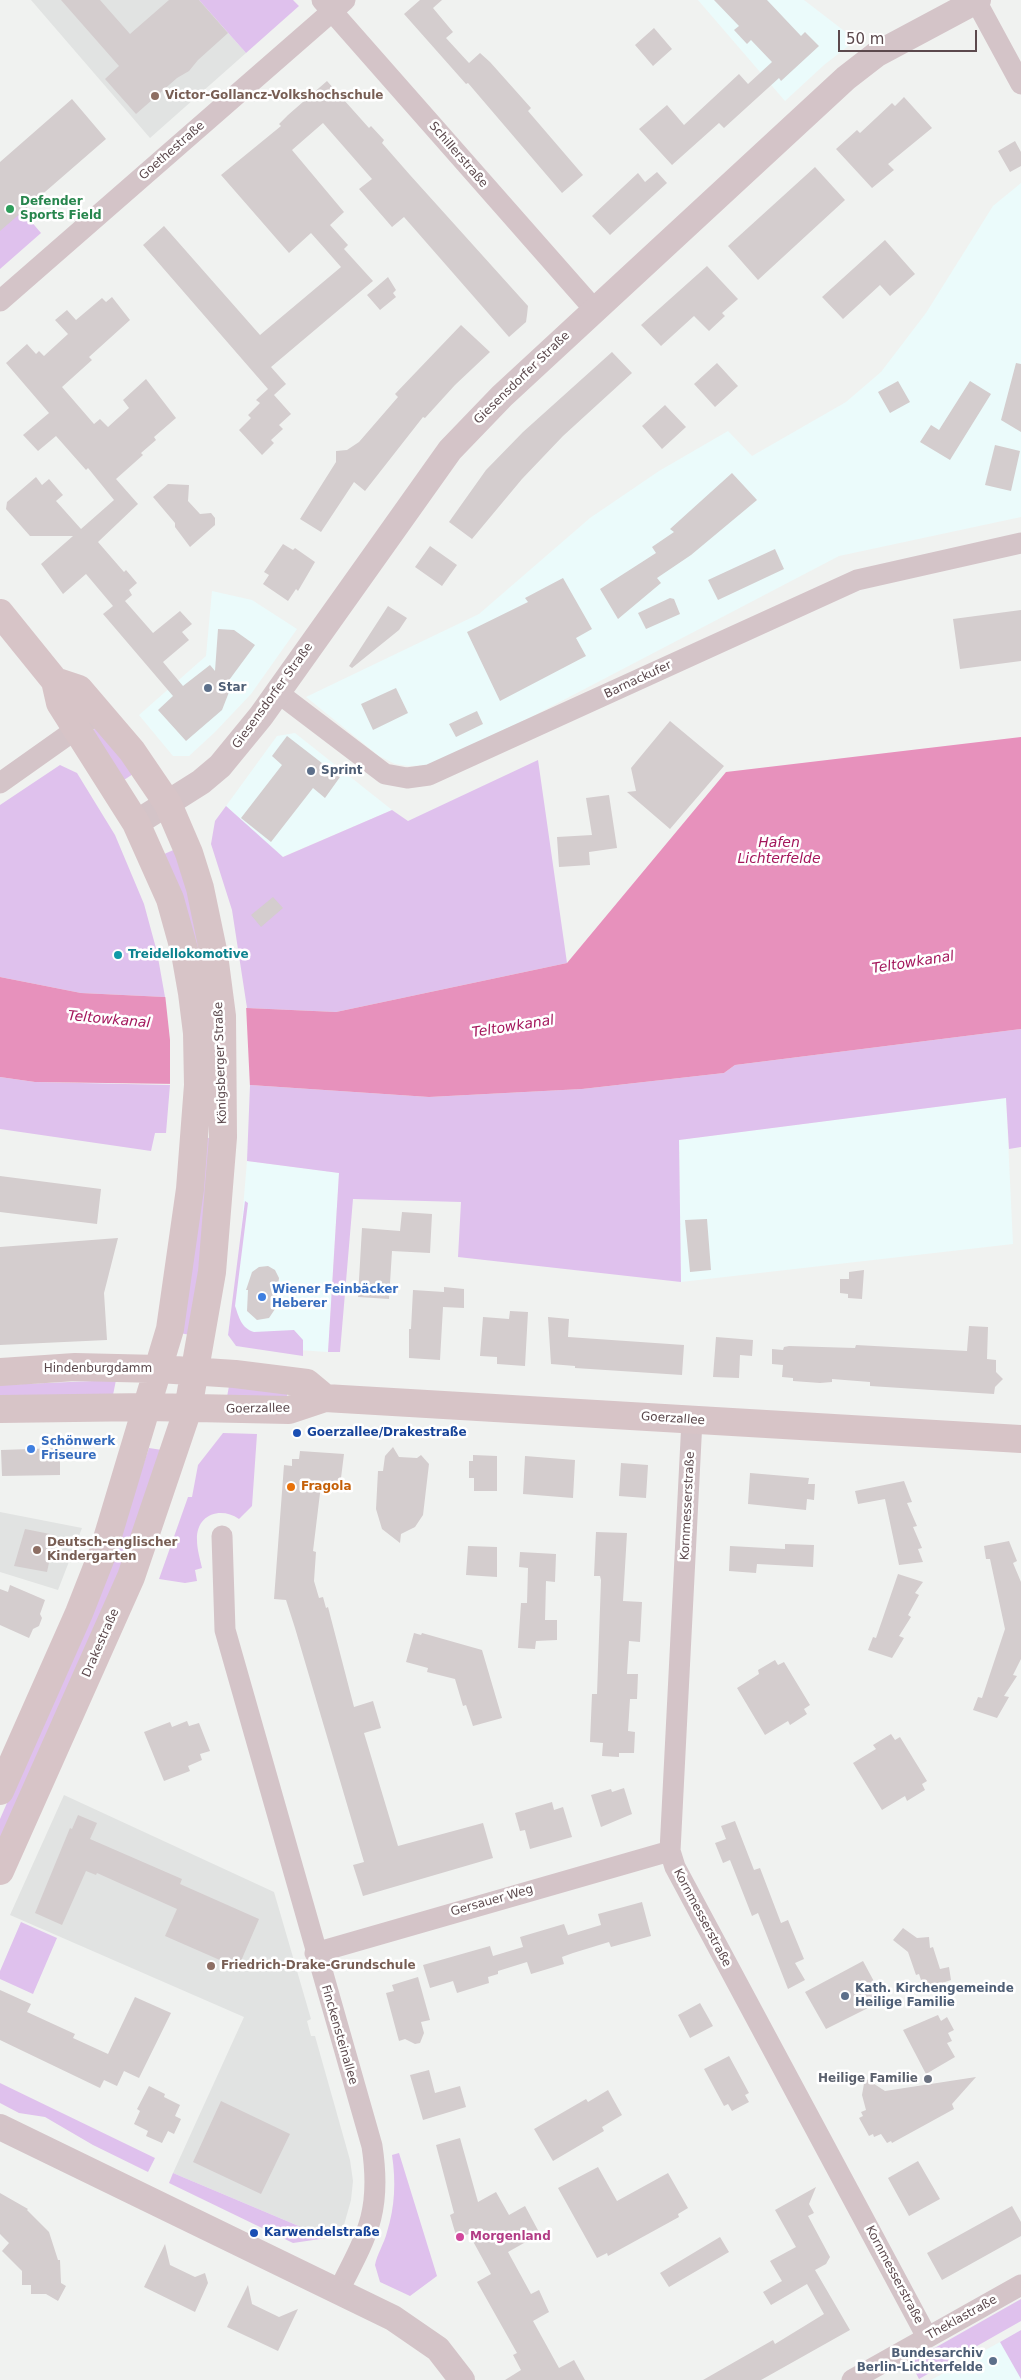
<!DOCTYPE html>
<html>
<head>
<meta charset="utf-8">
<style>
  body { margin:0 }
  #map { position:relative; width:1021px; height:2380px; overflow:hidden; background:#f0f2f0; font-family:"DejaVu Sans",sans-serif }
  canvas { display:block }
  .scale { position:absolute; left:838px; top:30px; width:139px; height:22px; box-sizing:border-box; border:2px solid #5c494d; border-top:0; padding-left:6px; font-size:15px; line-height:18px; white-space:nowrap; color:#5c494d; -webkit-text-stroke:4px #fff; paint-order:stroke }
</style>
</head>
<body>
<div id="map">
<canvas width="1021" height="2380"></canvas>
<div class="scale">50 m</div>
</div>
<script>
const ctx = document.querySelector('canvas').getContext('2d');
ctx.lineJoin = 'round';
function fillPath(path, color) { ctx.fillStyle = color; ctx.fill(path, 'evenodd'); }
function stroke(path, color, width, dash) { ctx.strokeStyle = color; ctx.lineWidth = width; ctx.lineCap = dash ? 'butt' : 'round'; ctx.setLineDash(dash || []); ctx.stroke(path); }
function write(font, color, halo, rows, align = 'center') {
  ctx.font = font + ' "DejaVu Sans",sans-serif'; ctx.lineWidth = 5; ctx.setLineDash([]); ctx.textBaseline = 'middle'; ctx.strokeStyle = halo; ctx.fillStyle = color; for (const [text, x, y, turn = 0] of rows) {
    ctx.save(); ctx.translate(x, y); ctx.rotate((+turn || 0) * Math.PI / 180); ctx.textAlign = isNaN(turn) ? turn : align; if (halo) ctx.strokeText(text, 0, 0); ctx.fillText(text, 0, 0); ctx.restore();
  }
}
fillPath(new Path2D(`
  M698 0H804L856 40 824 65 785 101Z
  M1021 183V517L839 556 531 717 429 765 408 766 395 764 379 756 306 697 479 614 590 518 659 471 728 431 752 456 846 402 881 372 926 313 993 206Z
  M212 591 252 600 297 629 251 694 215 732 189 756H173L139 715 206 656Z
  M295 733 392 810 282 857 226 806 277 736Z
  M1006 1098 1013 1244 681 1282 679 1140Z
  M247 1161 339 1173 328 1352 236 1346 228 1335 238 1268Z
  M1021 2330V2380H931L1000 2342Z`), '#ebfbfb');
fillPath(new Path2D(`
  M31 0H199L246 53 150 138Z
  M0 1512 82 1528 58 1590 0 1572Z
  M64 1795 274 1892 311 2019 307 2021 311 2036H315L350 2160 353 2181 351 2200 342 2232 327 2238 173 2173 244 2017 10 1915Z`), '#e1e3e2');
fillPath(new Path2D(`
  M199 0H293L299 6 246 53Z
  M0 185 41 233 0 269Z
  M96 727 136 772 124 780 92 732Z
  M538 760 567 963 336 1012 247 1008 232 910 211 844 215 821 226 806 283 857 392 810 408 821Z
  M60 765 77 773 115 835 144 904 157 952 165 997 81 993 0 977V805Z
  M178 848 202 952H195L162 855Z
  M1021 1029V1147L1009 1149 1006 1098 679 1140 681 1282 458 1257 461 1202 353 1199 340 1352H328L339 1173 247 1161 250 1085 429 1097 582 1089 724 1073 735 1065Z
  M0 1077 35 1082 170 1085 166 1133H155L151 1151 0 1129Z
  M207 1138H213L210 1188 190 1335 180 1333Z
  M245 1201 248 1203 235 1306C239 1317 241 1328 254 1332L294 1330 303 1340V1356L236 1346 228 1335Z
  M116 1380 113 1395 0 1397V1385Z
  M229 1386 287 1392V1400L227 1397Z
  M223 1433 257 1434 252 1506 239 1519C220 1506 196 1515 197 1540 197 1549 200 1559 202 1568L195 1570 197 1581 185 1583 159 1579 188 1497H192L198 1465Z
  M149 1448 162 1450 120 1570 0 1842V1819L97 1597Z
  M21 1922 57 1938 33 1994 0 1979V1971Z
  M0 2083 155 2158 148 2172 93 2145 45 2117 19 2113 0 2103Z
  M399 2153 437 2276 410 2296 380 2282 375 2265C377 2254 384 2244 387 2232 395 2207 396 2181 392 2155Z
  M173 2173 327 2238 293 2243 169 2183Z
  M1021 2299V2321L919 2379 910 2362Z
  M1021 2330V2379L1000 2342Z`), '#dfc1ed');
fillPath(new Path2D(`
  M1021 737V1029L735 1065 724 1073 582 1089 429 1097 250 1085 35 1082 0 1077V977L81 993 165 997 247 1008 336 1012 567 963 726 772Z`), '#e791bc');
fillPath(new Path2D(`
  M165 994 246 1005 250 1087 170 1088V1040Z`), '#f0f2f0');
fillPath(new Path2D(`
  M61 0H100L130 34 169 0H199L228 33 198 60 189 71 177 78 136 114 105 79 119 66Z
  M420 0H442L433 8 453 32 446 38 469 63 480 53 490 62 531 108 528 111 583 175 562 193 468 83 466 84 404 14Z
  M714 0H767L801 36 805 32 819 46 781 81 779 78 724 128 719 123 672 165 639 129 667 105 684 125 739 74 748 84 772 62 751 40 747 44 734 30 739 26Z
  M654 28 672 49 653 66 635 45Z
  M327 81 369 128 371 126 384 140 382 143 410 175 528 306 527 315 526 322 509 337 404 217 392 227 359 189 372 179 323 123 292 150 344 212 330 225 348 245 344 249 373 281 271 367 286 384 274 395 291 414 279 425 283 429 271 440 274 443 262 455 239 430 251 418 248 415 260 403 256 400 268 389 143 245 164 226 260 335 341 267 311 233 289 253 221 175 281 126 279 124 288 115Z
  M904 97 932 128 888 164 894 170 872 188 836 149 857 130 860 133 892 103 895 106Z
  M72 99 106 139 0 231V162Z
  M1015 141 1021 152V166L1010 172 998 151Z
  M815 167 845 200 758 280 728 246Z
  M657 172 667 183 610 235 592 216 638 173 645 182Z
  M885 240 915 274 890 296 880 285 843 319 822 297Z
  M707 266 738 299 722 313 725 316 709 331 694 316 661 346 641 325Z
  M388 277 396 290 393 293 396 297 380 310 367 295Z
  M112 297 130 320 89 357 92 360 62 387 94 424 100 419 108 427 129 408 123 400 146 379 176 418 154 437 156 440 141 453 143 455 116 479 138 504 98 542 124 572 126 570 137 583 129 590 132 595 125 601 153 633 180 611 192 624 182 632 189 640 163 662 183 686 210 665 215 671 218 629 234 630 255 645 224 687H231L222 710 186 741 158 710 173 696 103 614 113 606 86 574 63 594 41 564 73 536H30L6 509 7 502 36 477 42 485 49 479 63 495 56 501 81 529 114 500 88 468 86 470 56 436 38 451 23 435 49 413 6 363 27 344 36 354 39 351 44 356 68 334 55 320 67 310 76 320 102 298 106 302Z
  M461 325 490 352 455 385 425 418 423 417 365 491 354 482 321 532 300 519 336 462V451L347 450 359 442 398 397 395 394Z
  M612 352 632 373 563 436 522 479 472 539 449 522 486 470 523 432Z
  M717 363 738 386 715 407 694 384Z
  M1016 363 1021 364V432L1001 420Z
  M898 381 910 402 890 413 878 392Z
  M970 381 991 394 950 460 920 442 931 425 939 430Z
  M665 405 686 427 662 449 642 426Z
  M995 445 1020 451 1011 491 985 485Z
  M732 473 757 500 691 555 657 578 661 583 618 619 600 589 656 553 652 547 674 532 670 529Z
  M168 484 189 485 188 501 200 514 211 513 215 518V525L190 547 175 527V523L153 497Z
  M283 544 293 550 295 548 315 562 298 591 296 589 288 601 263 584 269 575 264 572Z
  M430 546 457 565 442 586 415 567Z
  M775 549 784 569 718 600 708 580Z
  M563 578 592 629 576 638 586 656 500 701 467 632 528 602 525 598Z
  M670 598 674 599 680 614 646 629 638 613Z
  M388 606 407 618 399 630 352 668 349 666Z
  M1021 610V661L960 669 953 619Z
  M396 688 408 713 373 730 361 704Z
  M477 711 483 724 456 737 449 724Z
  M670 721 724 766 670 829 627 792 636 791 631 768Z
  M287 736 340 777 325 798 313 788 271 842 241 818 282 765 272 756Z
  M609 795 617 848 589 852 590 865 559 867 557 837 592 835 586 798Z
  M273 897 283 908 261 927 251 915Z
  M0 1176 101 1189 97 1224 0 1212Z
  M402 1212 432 1214 430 1253 392 1251 389 1299 358 1297 362 1228 400 1231Z
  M707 1219 711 1270 690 1272 685 1220Z
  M118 1238 104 1293 107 1340 0 1345V1247Z
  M268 1266 275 1270 279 1278 275 1309 269 1318 257 1320 247 1311 248 1290H246L252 1272 259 1267Z
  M864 1270 862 1299 848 1298V1294L840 1293V1279H849V1272Z
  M444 1287 464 1289V1308L443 1307 440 1360 409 1358V1329H411L413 1290 444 1292Z
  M510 1311 528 1312 525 1366 497 1364V1357L480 1356 483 1317 509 1319Z
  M548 1317 569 1319 568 1337 684 1345 682 1375 575 1368V1366L551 1364Z
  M969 1326 988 1327 987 1359 996 1360V1372L1003 1379 995 1387 994 1394 870 1386V1382L832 1379V1382L820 1383 793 1381V1378L782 1377 783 1365 772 1364V1349L783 1350 784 1347 789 1346 855 1348 856 1345 967 1351Z
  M716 1337 753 1340 752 1356 740 1355 739 1378 713 1377Z
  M393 1447 399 1457 417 1458 421 1455 429 1464 423 1515 415 1527 401 1534 400 1543 382 1529 376 1509 378 1471H383L385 1456Z
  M60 1448V1475L2 1476 1 1450Z
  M300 1451 344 1454 340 1486 321 1485 313 1551 316 1552 314 1581 319 1598 323 1597 326 1608 328 1607 354 1707 373 1701 381 1728 364 1733 398 1846 483 1823 493 1858 363 1896 353 1865 364 1862 295 1628 286 1600 274 1599 284 1465 292 1466V1459H299Z
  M473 1455 497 1456V1491H474V1478H469V1461H473Z
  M525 1456 575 1460 573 1498 523 1494Z
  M621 1463 648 1465 646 1498 619 1496Z
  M750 1473 809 1478 808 1484H815L814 1500 807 1499 806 1510 748 1504Z
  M904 1481 912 1502 907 1503 917 1526 913 1527 922 1548 918 1549 923 1562 899 1565 885 1499 858 1504 855 1491Z
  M25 1529 55 1535 47 1572 14 1566Z
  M596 1532 627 1533 623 1601 642 1602 640 1642 629 1641 627 1674H638L637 1699H630L628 1731 635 1732 634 1753H619V1757L602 1756 603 1743 590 1742 592 1694H597L601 1580 600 1576H594Z
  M1009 1541 1017 1561 1013 1563 1021 1582V1659L1013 1675 1017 1676 1004 1696 1009 1697 997 1718 973 1710 978 1697 982 1698 1005 1629 990 1559H986L984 1546Z
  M785 1544 814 1545 813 1567 757 1564 756 1573 729 1571 730 1546 785 1549Z
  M468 1546 497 1547V1577L466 1575Z
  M520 1552 556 1554 555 1582 546 1581 545 1620H557V1640L536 1641 535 1649 518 1648 521 1603H527L528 1568 519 1567Z
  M898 1574 923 1582 915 1593 919 1595 908 1615 911 1617 899 1636 904 1638 892 1658 868 1650 873 1637 876 1638Z
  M10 1585 45 1600 40 1614 42 1618 39 1626 33 1629 29 1638 0 1625V1589L8 1592Z
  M414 1633 421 1635 422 1633 482 1650 502 1718 473 1726 466 1705 463 1706 455 1679 427 1672 428 1668 406 1662Z
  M775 1660 778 1665 784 1662 810 1705 804 1709 807 1714 790 1725 788 1721 765 1735 737 1688 759 1674 758 1670Z
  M187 1721 189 1726 199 1723 210 1751 200 1754 202 1760 188 1766 190 1771 164 1781 144 1732 170 1722 172 1727Z
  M891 1734 895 1740 900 1737 927 1781 922 1784 925 1790 907 1801 905 1796 882 1810 853 1763 876 1749 873 1745Z
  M624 1788 632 1814 601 1827 591 1795 611 1789 612 1792Z
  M552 1802 554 1810 563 1807 572 1837 530 1849 525 1830 520 1831 515 1813Z
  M78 1815 97 1823 90 1839 182 1879 180 1884 259 1919 238 1968 165 1936 177 1909 97 1873 96 1875 86 1871 62 1925 35 1913 70 1828 72 1829Z
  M735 1821 754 1870 760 1868 781 1923 788 1920 804 1959 795 1963 805 1980 788 1989 758 1913 752 1916 730 1860 723 1863 715 1843 726 1839 721 1826Z
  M642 1902 651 1936 611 1947 609 1942 573 1953 562 1957 564 1964 531 1974 527 1962 498 1971V1974L488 1977 489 1983 457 1993 453 1981 430 1988 423 1965 490 1946 493 1956 523 1947 520 1937 564 1924 568 1935 601 1925 598 1914Z
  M903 1928 917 1938 929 1937 930 1948 933 1947 940 1969 949 1967 951 1980 931 1987 930 1984 923 1986 919 1974 916 1975 908 1952 893 1940Z
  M863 1961 884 2000 826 2029 805 1992Z
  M418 1977 430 2020 421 2022 424 2033 420 2043 415 2044 405 2039 399 2041 386 1993 394 1991 392 1985Z
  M0 1990 31 2004 27 2012 75 2034 73 2038 108 2054 135 1997 171 2013 139 2078 124 2071 117 2086 104 2080 100 2088 0 2040Z
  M700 2003 713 2026 690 2038 678 2015Z
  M938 2015 941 2021 947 2017 954 2030 948 2033 952 2041 947 2043 955 2057 926 2074 903 2030Z
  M729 2056 749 2093 745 2095 749 2102 732 2111 728 2104 724 2106 704 2069Z
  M429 2070 435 2093 460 2086 466 2107 423 2120 410 2075Z
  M976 2077 952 2104 954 2109 892 2143 891 2141 887 2143 881 2134 874 2137 873 2134 869 2136 859 2118 863 2116 861 2112 866 2110 862 2095 865 2078 885 2091Z
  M149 2086 165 2094 164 2097 180 2105 175 2116 181 2119 174 2134 168 2131 162 2143 146 2136 148 2131 134 2124 140 2111 137 2109Z
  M608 2090 622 2115 602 2127 604 2131 553 2161 534 2129 586 2099 588 2102Z
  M221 2101 290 2134 261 2194 193 2162Z
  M460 2138 478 2202 496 2192 509 2215 525 2206 540 2234 508 2252 531 2294 539 2290 549 2312 533 2321 559 2368 574 2360 585 2380H505L521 2370 513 2355 517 2353 477 2282 491 2274 469 2234 457 2238 455 2232 450 2215 454 2213 436 2145Z
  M918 2161 940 2199 909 2216 888 2178Z
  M598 2167 617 2201 668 2173 688 2208 678 2214 679 2217 608 2256 607 2253 597 2258 558 2188Z
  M816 2187 809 2204 814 2213 808 2216 830 2257 826 2264 815 2270 850 2330 761 2380H703L773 2340 775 2344 824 2314 807 2284 771 2305 763 2292 782 2281 770 2261 796 2247 775 2210Z
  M0 2193 28 2209 27 2210 49 2232 58 2260H60L61 2283 66 2286 58 2301 46 2294H31V2285H22V2271L2 2251 9 2243 0 2234Z
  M1012 2206 1021 2222V2236L942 2280 927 2253Z
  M720 2237 729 2252 669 2287 660 2273Z
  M165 2244 170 2265 195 2277 205 2273 208 2283 195 2312 144 2287Z
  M248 2285 252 2304 279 2317 298 2309 278 2351 227 2327Z`), '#d4cdce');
stroke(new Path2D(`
  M322 0 594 309
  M976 1 1021 84
  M0 301 345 0
  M277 692 385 774 407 778 429 775 857 580 1021 543
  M0 783 89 720
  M692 1420 670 1851 675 1867 927 2337
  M222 1536 225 1630 372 2146C382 2212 367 2235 338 2292
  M315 1953 670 1851
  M852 2380 1021 2285`), '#d4c4c8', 21);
stroke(new Path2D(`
  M136 823 201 782 220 766 261 716 450 450 502 396 846 78 877 54 978 0
  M0 2127 393 2318 438 2349 462 2380`), '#d4c4c8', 26);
stroke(new Path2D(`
  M0 613 55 681 60 703 136 823 170 899 185 953 192 993 197 1033 198 1085 190 1189 170 1329 103 1552 79 1613 0 1791
  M0 1372 75 1367 159 1369 235 1374 307 1383 325 1398
  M0 1409 148 1407 289 1410 325 1398 1021 1439
  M0 1871 131 1577 188 1409 212 1272 223 1137 222 1016 214 955 200 888 189 853 168 804 132 751 79 689 55 681`), '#d7c4c7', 28);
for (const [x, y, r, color] of [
  [155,96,5,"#8d6e63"],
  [10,209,5,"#2e9e5b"],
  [208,688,5,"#5c6f8a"],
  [311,771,5,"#5c6f8a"],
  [118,955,5,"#0f9aa8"],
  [262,1297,5,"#3f7fe0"],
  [297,1433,5,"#1a4fb4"],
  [31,1449,5,"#3f7fe0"],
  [291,1487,5,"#e8710a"],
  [37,1550,5,"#8d6e63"],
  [211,1966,5,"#8d6e63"],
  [845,1996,5,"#5c6f8a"],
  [928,2079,5,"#6b7280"],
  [254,2233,5,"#1a4fb4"],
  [460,2237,5,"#d1479c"],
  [993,2361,5,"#5c6f8a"]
]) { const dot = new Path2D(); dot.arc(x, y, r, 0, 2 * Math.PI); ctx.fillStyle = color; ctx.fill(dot); stroke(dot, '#fff', 2); }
write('bold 12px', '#785e54', '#fff', [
  ["Victor-Gollancz-Volkshochschule",165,96],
  ["Deutsch-englischer",47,1543],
  ["Kindergarten",47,1557],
  ["Friedrich-Drake-Grundschule",221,1966]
], 'left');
write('12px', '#5c494d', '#fff', [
  ["Goethestraße",172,151,-41],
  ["Schillerstraße",458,155,49],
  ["Giesensdorfer Straße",522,378,-44],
  ["Barnackufer",638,680,-25],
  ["Giesensdorfer Straße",273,696,-54],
  ["Königsberger Straße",221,1063,-92],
  ["Hindenburgdamm",98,1369],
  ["Goerzallee",258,1409,-1],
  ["Goerzallee",673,1419,4],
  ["Kornmesserstraße",688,1506,-87],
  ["Drakestraße",101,1643,-66],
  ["Gersauer Weg",492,1901,-16],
  ["Kornmesserstraße",702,1918,62],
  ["Finckensteinallee",339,2035,74],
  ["Kornmesserstraße",894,2275,62],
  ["Theklastraße",962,2318,-29]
]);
write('bold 12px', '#27864d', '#fff', [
  ["Defender",20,202],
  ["Sports Field",20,216]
], 'left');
write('bold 12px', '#4e5e75', '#fff', [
  ["Star",218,688],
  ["Sprint",321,771],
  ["Kath. Kirchengemeinde",855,1989],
  ["Heilige Familie",855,2003],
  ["Bundesarchiv",983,2354,"right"],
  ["Berlin-Lichterfelde",983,2368,"right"]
], 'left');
write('bold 12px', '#0d838f', '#fff', [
  ["Treidellokomotive",128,955]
], 'left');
write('bold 12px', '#366cbe', '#fff', [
  ["Wiener Feinbäcker",272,1290],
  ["Heberer",272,1304],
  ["Schönwerk",41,1442],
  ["Friseure",41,1456]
], 'left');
write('bold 12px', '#164399', '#fff', [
  ["Goerzallee/Drakestraße",307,1433],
  ["Karwendelstraße",264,2233]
], 'left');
write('bold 12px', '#c56008', '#fff', [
  ["Fragola",301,1487]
], 'left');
write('bold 12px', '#5b616d', '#fff', [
  ["Heilige Familie",918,2079]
], 'right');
write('bold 12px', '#b23c85', '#fff', [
  ["Morgenland",470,2237]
], 'left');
write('italic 14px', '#a3155b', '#fff', [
  ["Hafen",779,843],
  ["Lichterfelde",779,859],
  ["Teltowkanal",913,963,-9],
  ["Teltowkanal",109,1020,5],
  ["Teltowkanal",513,1027,-9]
]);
</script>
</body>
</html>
